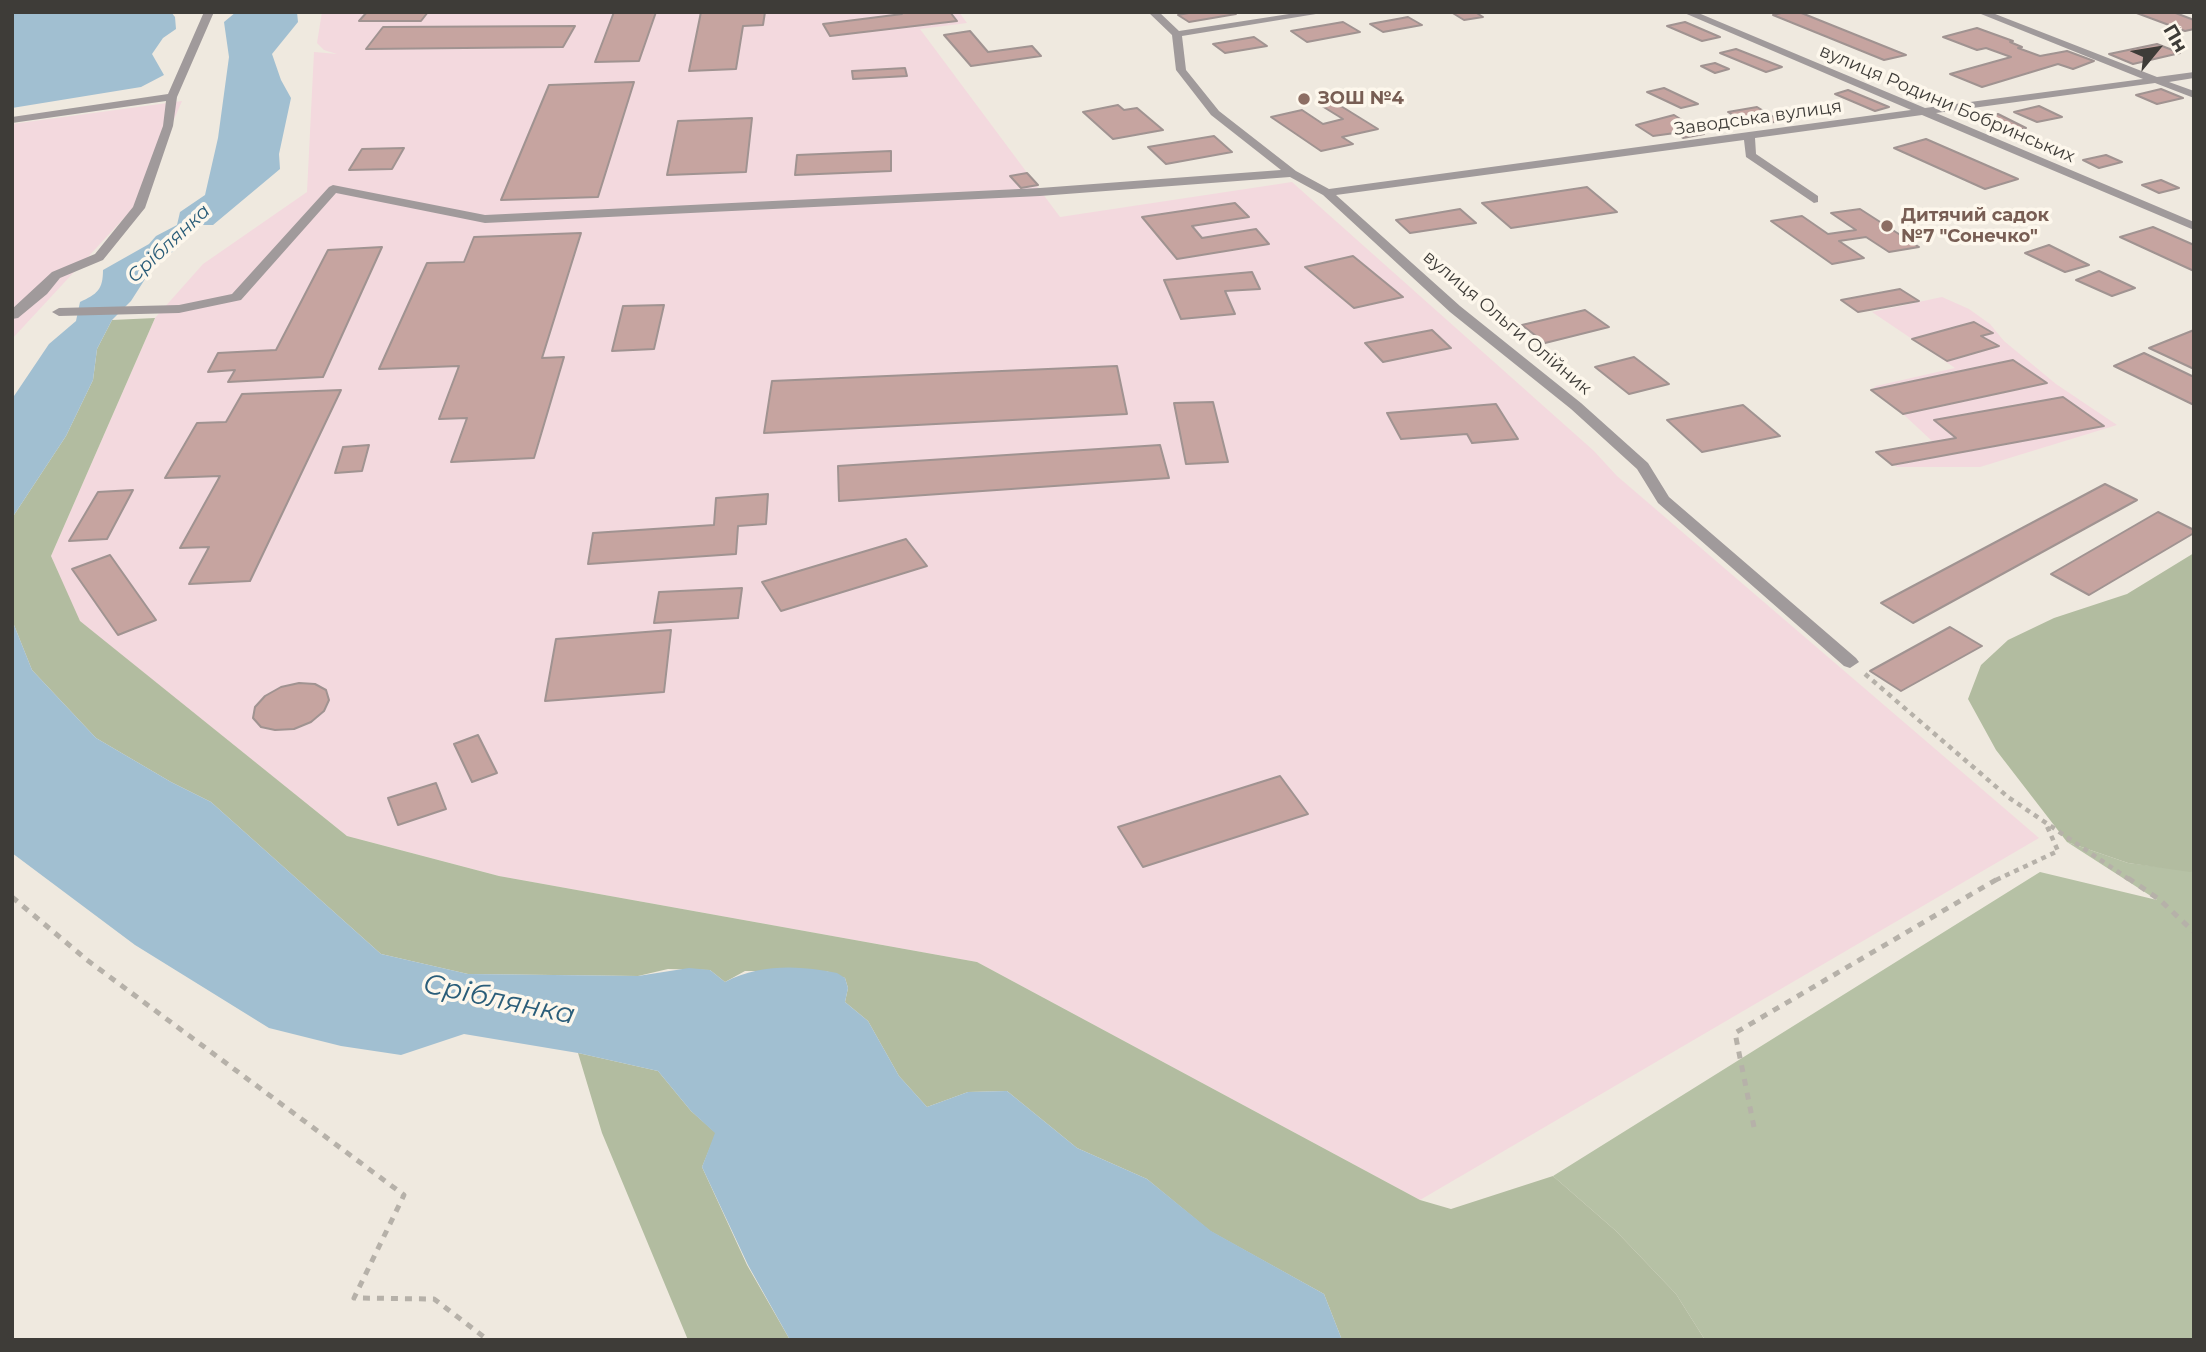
<!DOCTYPE html>
<html>
<head>
<meta charset="utf-8">
<style>
  body { margin:0 }
  #map { position:relative; width:2206px; height:1352px; overflow:hidden; background:#efe9df; font-family:Montserrat,sans-serif }
  canvas { display:block }
  .frame { position:absolute; inset:0; border:14px solid #3e3c38; pointer-events:none }
  .north { position:absolute; left:2122px; top:14px; width:70px; height:70px; -webkit-text-stroke:5px #fdf7ec; paint-order:stroke; rotate:60deg; font-size:19px; font-weight:700; line-height:28px; text-align:center; color:#3e3c38 }
  .north::after { content:''; display:block; margin:auto; width:24px; height:32px; background:#3e3c38; clip-path:polygon(50% 0,100% 100%,50% 72%,0 100%) }
</style>
</head>
<body>
<div id="map">
<canvas width="2206" height="1352"></canvas>
<div class="frame"></div>
<div class="north">Пн</div>
</div>
<script>
const ctx = document.querySelector('canvas').getContext('2d');
ctx.lineJoin = 'round';
function fillPath(path, color) { ctx.fillStyle = color; ctx.fill(path, 'evenodd'); }
function stroke(path, color, width, dash) { ctx.strokeStyle = color; ctx.lineWidth = width; ctx.lineCap = dash ? 'butt' : 'round'; ctx.setLineDash(dash || []); ctx.stroke(path); }
function write(font, color, halo, rows, align = 'center') {
  ctx.font = font + ' Montserrat,sans-serif'; ctx.lineWidth = 7; ctx.setLineDash([]); ctx.textBaseline = 'middle'; ctx.strokeStyle = halo; ctx.fillStyle = color; for (const [text, x, y, turn = 0] of rows) {
    ctx.save(); ctx.translate(x, y); ctx.rotate((+turn || 0) * Math.PI / 180); ctx.textAlign = isNaN(turn) ? turn : align; if (halo) ctx.strokeText(text, 0, 0); ctx.fillText(text, 0, 0); ctx.restore();
  }
}
fillPath(new Path2D(`
  M322 12H959L967 23 920 29 1060 217 1292 182 1594 451 1617 476 2039 838 1420 1200 977 962 499 876 347 836 79 621 51 556 155 318 203 264 307 192 314 52 337 54 324 50 317 43Z
  M182 101 137 204 12 339V124Z
  M1942 297 1969 309 1990 324 2004 341 2056 384 2117 425 1980 467H1897L1876 452 1932 441 1903 414 1871 390 1876 386 1955 368 1872 312Z`), '#f3d9de');
fillPath(new Path2D(`
  M2067 842 2128 863 2194 871V1340H1705L1676 1294 1616 1231 1553 1176 2040 872 2157 900Z`), '#b6c1a5');
fillPath(new Path2D(`
  M155 318 51 556 80 621 347 836 499 876 977 962 1420 1200 1451 1209 1553 1176 1616 1231 1676 1294 1705 1340H1342L1324 1294 1210 1231 1147 1179 1077 1148 1007 1091 968 1092 927 1107 899 1076 868 1021 845 1002 848 988 845 978 826 971H745L725 982 710 970 668 969 638 976 468 974 381 954 211 802 171 782 96 738 32 670 12 620V518L66 436 93 380 97 349 112 320Z
  M2194 553V871L2190 872 2128 863 2067 842 1996 750 1968 699 1981 665 2008 640 2054 618 2127 594Z
  M578 1053 658 1071 691 1111 716 1133 702 1167 747 1265 790 1340H688L602 1133Z`), '#b2bca0');
fillPath(new Path2D(`
  M12 12H171L175 17 176 29 163 38 152 54 164 75 141 87 12 108Z
  M236 12H297L298 22 272 54 281 80 291 98 279 154 280 169 213 225H202L178 241V248L154 265 131 301 112 320 97 349 93 380 66 436 12 518V399L49 344 76 321 80 302C97 294 103 290 103 270L149 244 156 236 177 225 180 212 205 195 218 138 229 57 224 22Z
  M12 620 32 670 96 738 171 782 211 802 381 954 468 974 638 976 689 968 710 970 725 982C760 964 799 965 837 973L845 978 848 988 845 1002 868 1021 899 1076 927 1107 968 1092 1007 1091 1077 1148 1147 1179 1211 1231 1324 1294 1342 1340H790L748 1265 702 1167 715 1133 691 1111 658 1071 578 1053 464 1034 401 1055 341 1046 269 1028 135 945 12 853Z`), '#a1bfd1');
const building = new Path2D(`
  M367 12H428L421 21H359Z
  M614 12H656L639 61 595 62Z
  M701 12H765L763 25 743 26 736 69 689 71Z
  M900 12H950L957 21 830 36 823 24 902 14Z
  M1194 12H1233L1236 14 1189 22 1178 15Z
  M1451 12H1475L1483 17 1464 20Z
  M1785 12H1799L1906 55 1884 60 1773 15Z
  M2134 12H2173L2194 20V29L2185 31Z
  M1408 17 1422 25 1383 32 1370 24Z
  M1343 22 1360 32 1307 42 1291 31Z
  M1685 22 1720 37 1702 41 1667 26Z
  M575 26 563 47 366 49 383 27Z
  M1977 28 2013 41 2010 42 2022 47 2018 48 2040 56 2067 51 2094 61 2073 69 2058 64 1982 87 1950 74 2011 57 1986 48 1977 50 1943 37Z
  M970 31 988 52 1032 46 1041 56 971 66 944 35Z
  M1254 37 1267 46 1225 53 1213 44Z
  M2157 44 2180 53 2133 64 2109 54Z
  M1736 49 1782 67 1766 72 1720 53Z
  M1715 63 1729 69 1715 73 1701 66Z
  M905 68 907 76 853 79 852 71Z
  M634 82 598 197 501 200 549 85Z
  M1664 88 1698 104 1681 108 1647 92Z
  M2161 89 2183 98 2157 104 2136 95Z
  M1848 90 1889 107 1875 111 1835 94Z
  M1336 103 1378 129 1342 137 1353 144 1321 151 1271 117 1302 110 1323 124 1343 119 1322 106Z
  M1118 105 1124 110 1137 108 1163 130 1113 139 1083 112Z
  M2039 106 2062 117 2037 122 2014 112Z
  M1757 107 1780 121 1750 126 1728 112Z
  M1998 114 2026 128 2011 131 1983 116Z
  M1674 115 1704 134 1683 138 1675 133 1653 136 1636 125Z
  M752 118 746 172 667 175 678 121Z
  M1214 136 1232 152 1166 164 1148 147Z
  M1926 139 2018 179 1985 189 1894 148Z
  M404 148 392 169 349 170 362 149Z
  M891 151V171L795 175 797 155Z
  M2106 155 2122 162 2099 168 2083 160Z
  M1027 173 1038 185 1021 188 1010 176Z
  M2161 180 2179 188 2159 193 2142 185Z
  M1587 187 1617 212 1511 228 1482 203Z
  M1235 203 1249 217 1192 226 1202 238 1256 229 1269 244 1177 259 1142 217Z
  M1460 209 1476 223 1410 233 1396 220Z
  M1860 209 1919 247 1889 252 1866 237 1839 241 1864 258 1832 264 1771 221 1802 216 1828 234 1856 230 1831 213Z
  M2153 227 2194 245V271L2120 237Z
  M581 233 542 358 564 357 534 458 451 462 467 418 439 419 459 366 379 369 427 263 464 262 474 237Z
  M2049 245 2089 265 2065 272 2025 253Z
  M382 247 323 377 228 382 235 370 208 372 218 353 276 350 328 250Z
  M1353 256 1403 297 1354 308 1305 267Z
  M2099 271 2135 288 2112 296 2076 280Z
  M1252 272 1260 289 1225 291 1235 314 1181 319 1164 280Z
  M1900 289 1919 301 1858 312 1841 300Z
  M664 305 654 349 612 351 623 306Z
  M1585 310 1609 327 1545 343 1522 325Z
  M1974 322 1993 333 1981 336 1999 346 1947 361 1912 339Z
  M1432 330 1451 348 1383 362 1365 343Z
  M2194 330V369L2149 348Z
  M2144 353 2194 377V405L2114 366Z
  M1634 357 1669 384 1629 394 1595 367Z
  M2013 360 2047 383 1903 414 1871 390Z
  M1117 366 1127 414 764 433 772 381Z
  M341 390 250 581 189 584 209 547 180 548 220 476 165 478 197 423 226 422 242 394Z
  M2063 397 2104 426 1892 465 1876 452 1956 438 1934 420Z
  M1213 402 1228 462 1186 464 1174 403Z
  M1496 404 1518 439 1472 443 1467 434 1401 439 1387 413Z
  M1743 405 1780 436 1702 452 1667 420Z
  M369 445 362 471 335 473 343 447Z
  M1160 445 1169 478 839 501 838 466Z
  M2105 484 2137 500 1913 623 1881 603Z
  M133 490 107 539 69 541 98 492Z
  M768 494 766 524 738 526 736 554 588 564 593 533 714 525 716 498Z
  M2158 512 2194 530V533L2089 595 2051 574Z
  M906 539 927 566 781 611 762 582Z
  M110 555 156 620 118 635 72 569Z
  M742 588 738 618 654 623 659 592Z
  M1950 627 1982 646 1901 691 1870 671Z
  M671 630 664 692 545 701 556 639Z
  M299 683 315 684 326 690 329 700 324 711 311 722 294 729 275 730 261 727 253 718 255 707 265 696 281 687Z
  M478 735 497 773 472 782 454 744Z
  M1280 776 1308 814 1143 867 1118 827Z
  M436 783 446 809 398 825 388 798Z`);
fillPath(building, '#c6a4a0');
stroke(building, '#a09391', 2);
stroke(new Path2D(`
  M1865 674 2008 797 2130 880
  M1996 880 2058 851 2046 824`), '#b6b1a9', 4.5, [5, 5]);
stroke(new Path2D(`
  M2128 878 2160 900 2194 932
  M12 897 87 960 404 1195 354 1298 434 1299 488 1340
  M1754 1127 1735 1033 1999 878`), '#b6b1a9', 5, [7, 7]);
fillPath(new Path2D(`
  M204 12H214L177 97 173 126 145 208 103 260 60 278 47 294 18 318 12 319V309L52 272 95 254 133 207 163 126 166 101 12 123V117L168 94Z
  M1148 12H1159L1179 31 1302 12H1328L1182 36 1186 70 1219 111 1296 171 1329 189 1911 110 1682 12H1696L1925 108 2143 79 1976 12H1990L2157 77 2194 72V78L2169 82 2194 91V98L2155 83 1936 113 2194 222V230L1922 115 1755 138 1756 154 1818 196V202L1814 203 1746 157 1744 140 1336 195 1460 306 1581 403 1648 463 1669 497 1856 658 1859 662 1850 668 1844 666 1658 503 1637 469 1571 409 1450 312 1323 195 1290 177 1040 196 485 223 336 193 241 300 179 313 59 316 52 312 59 308 179 305 232 294 329 187 333 185 485 215 1040 188 1281 170 1211 115 1176 70 1172 35Z`), '#a09a9b');
for (const [x, y, r, color] of [
  [1304,99,7,"#8d6e63"],
  [1887,226,7,"#8d6e63"]
]) { const dot = new Path2D(); dot.arc(x, y, r, 0, 2 * Math.PI); ctx.fillStyle = color; ctx.fill(dot); stroke(dot, '#fdf7ec', 2.5); }
write('bold 18px', '#785e54', '#fdf7ec', [
  ["ЗОШ №4",1318,99],
  ["Дитячий садок",1901,216],
  ["№7 \"Сонечко\"",1901,237]
], 'left');
write('18px', '#3e3c38', '#fdf7ec', [
  ["вулиця Родини Бобринських",1947,104,23],
  ["Заводська вулиця",1758,118,-8],
  ["вулиця Ольги Олійник",1507,323,40]
]);
write('italic 19px', '#2a5d79', '#fdf7ec', [
  ["Сріблянка",169,244,-43]
]);
write('italic 28px', '#2a5d79', '#fdf7ec', [
  ["Сріблянка",499,1000,12]
]);
</script>
</body>
</html>
